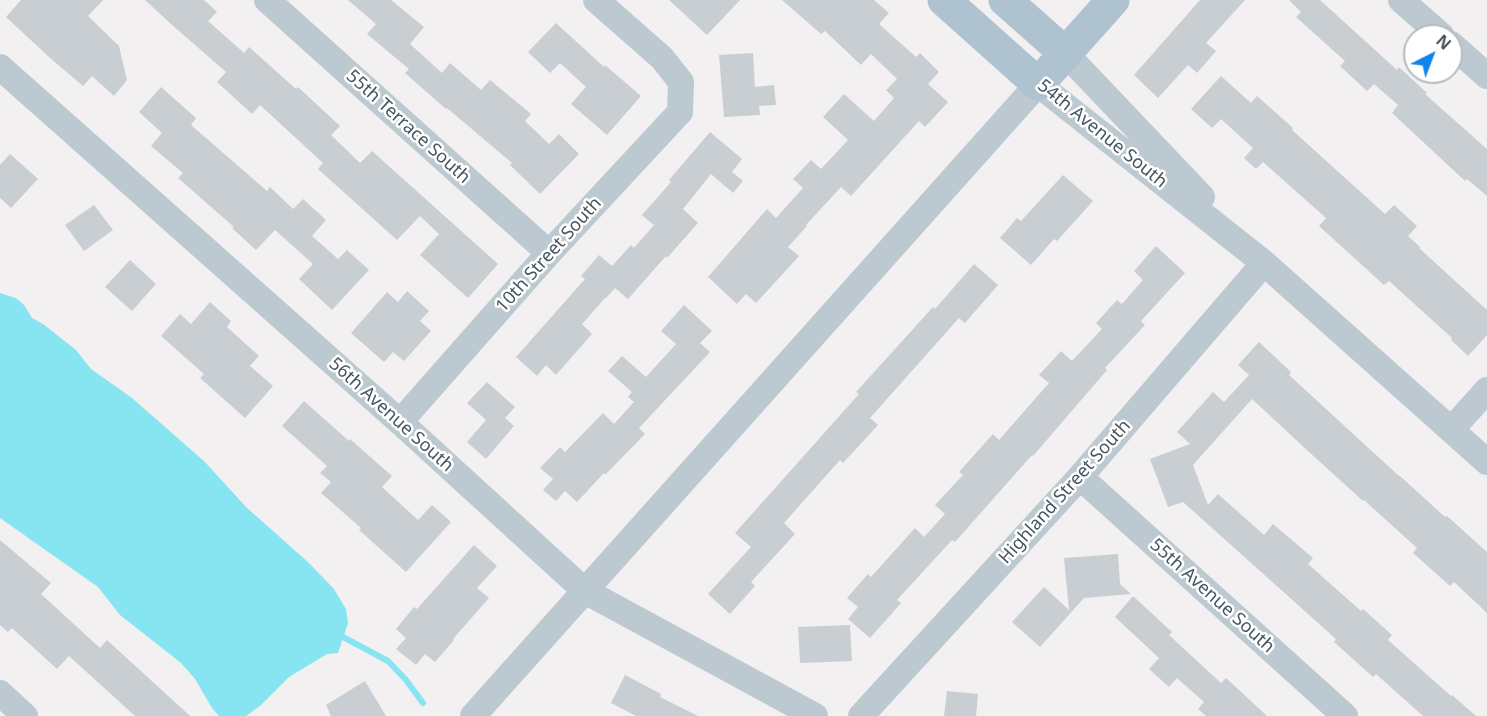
<!DOCTYPE html>
<html>
<head>
<meta charset="utf-8">
<style>
  body { margin:0 }
  #map { position:relative; width:1487px; height:716px; overflow:hidden; background:#f2f0f0; font-family:"Noto Sans",sans-serif }
  canvas { display:block }
  .north { position:absolute; left:1403px; top:24px; width:60px; height:60px; box-sizing:border-box; background:#fff; border:2px solid #b5bbbf; border-radius:50%; rotate:42deg; font-size:16px; font-weight:700; line-height:24px; text-align:center; color:#47555f }
  .north::after { content:''; display:block; margin:auto; width:21px; height:27px; background:#0f84ed; clip-path:polygon(50% 0,100% 100%,50% 72%,0 100%) }
</style>
</head>
<body>
<div id="map">
<canvas width="1487" height="716"></canvas>
<div class="north">N</div>
</div>
<script>
const ctx = document.querySelector('canvas').getContext('2d');
ctx.lineJoin = 'round';
function fillPath(path, color) { ctx.fillStyle = color; ctx.fill(path, 'evenodd'); }
function stroke(path, color, width, dash) { ctx.strokeStyle = color; ctx.lineWidth = width; ctx.lineCap = dash ? 'butt' : 'round'; ctx.setLineDash(dash || []); ctx.stroke(path); }
function write(font, color, halo, rows, align = 'center') {
  ctx.font = font + ' "Noto Sans",sans-serif'; ctx.lineWidth = 5; ctx.setLineDash([]); ctx.textBaseline = 'middle'; ctx.strokeStyle = halo; ctx.fillStyle = color; for (const [text, x, y, turn = 0] of rows) {
    ctx.save(); ctx.translate(x, y); ctx.rotate((+turn || 0) * Math.PI / 180); ctx.textAlign = isNaN(turn) ? turn : align; if (halo) ctx.strokeText(text, 0, 0); ctx.fillText(text, 0, 0); ctx.restore();
  }
}
fillPath(new Path2D(`
  M0 293 16 298 24 305 32 318 43 324 76 350 91 369 132 398 205 462 246 507 309 563 334 589 346 609 348 623 338 653 327 654 289 677 261 705 246 716H219L212 708 195 679 181 663 120 615 98 587 0 518Z`), '#87e4f1');
stroke(new Path2D(`
  M343 637 388 661 406 680 423 703`), '#87e4f1', 6);
fillPath(new Path2D(`
  M21 0H103L88 16 119 46 127 80 114 96 92 76 83 86 49 57 6 17Z
  M145 0H204L217 12 208 21 244 53 249 47 296 89 298 87 340 126 331 135 360 163 372 151 498 264 468 298 420 255 439 234 420 216 397 240 318 169 323 163 260 105 252 114 217 82 226 72 171 24Z
  M348 0H391L424 27 410 44 442 73 450 63 481 90 490 80 531 114 525 121 549 144 559 134 579 154 540 194 510 165 512 163 447 108 446 109 405 73 409 69 367 34 376 24Z
  M669 0H740L707 35Z
  M782 0H874L889 13 879 24 916 57 920 53 939 72 928 84 948 102 925 127 919 121 851 196 841 187 806 225 807 226 788 247 799 256 780 277 756 303 746 294 737 304 708 277 767 209 776 218 803 188 793 179 811 160 821 169 848 140 823 117 844 94 874 121 894 98 886 90 897 79 871 54 861 65 825 31 821 34Z
  M1200 0H1245L1206 43 1216 51 1197 73 1188 65 1158 98 1134 75Z
  M1289 0H1320L1397 70 1399 67 1427 93 1425 94 1487 149V196L1467 179 1465 181 1392 113 1398 105 1374 84 1367 91 1340 66 1345 61 1296 17 1301 12Z
  M556 23 604 67 605 65 641 96 607 135 571 104 586 87 560 63 550 73 528 52Z
  M753 53 755 87 774 85 776 105 759 106 760 115 724 117 719 55Z
  M1221 76 1251 103 1257 96 1293 128 1292 130 1385 214 1394 205 1417 226 1408 236 1420 247 1419 248 1487 310V335L1468 356 1451 340 1452 338 1389 281 1384 285 1319 226 1326 218 1263 162 1256 169 1244 158 1253 148 1221 119 1212 128 1191 109Z
  M161 87 196 118 191 125 267 191 270 187 293 209 303 199 326 220 312 236 338 259 347 250 369 270 332 310 299 279 313 264 275 230 256 250 232 228 234 227 178 178 183 173 151 146 162 133 139 112Z
  M710 132 742 159 732 172 743 181 733 193 711 174 683 209 698 223 667 258 666 256 628 299 615 288 606 298H605L582 324 592 334 556 375 546 365 537 376 516 357 585 279 581 276 599 255 612 266 631 245 634 248 654 225 642 215 671 182 669 180Z
  M10 154 38 179 11 208 0 198V165Z
  M1063 175 1093 201 1057 241 1054 239 1031 265 1000 238 1017 218 1021 221Z
  M94 205 113 230 84 251 65 225Z
  M1156 246 1185 273 1141 321 1145 325 1105 368 1107 370 1033 456 1032 455 955 542 952 540 897 600 901 603 870 638 848 619 858 607 847 598 868 574 871 577 915 528 924 537 945 514 935 505 963 475 959 472 993 434 999 440 1049 383 1039 375 1061 351 1072 361 1102 329 1096 323 1117 300 1122 304 1143 280 1134 271Z
  M130 260 156 284 132 311 105 287Z
  M974 264 998 285 965 323 959 318 870 418 878 425 843 463 840 460 784 523 795 534 751 582 755 586 730 614 708 594 751 547 735 533 859 394 856 392 933 307 935 309Z
  M407 291 429 311 420 321 431 331 404 361 393 352 384 362 351 333 387 292 398 302Z
  M210 302 231 321 227 327 259 356 250 366 273 386 245 418 200 378 204 374 161 336 180 314 191 324Z
  M684 305 712 331 700 343 710 352 639 428 645 434 605 475 604 473 577 502 565 491 556 501 543 490 553 479 540 468 560 447 565 452 603 413 614 424 634 402 628 397 632 392 608 371 622 356 646 377 676 344 661 331Z
  M1259 342 1291 372 1289 375 1399 476H1400L1445 517 1447 516 1487 552V613L1454 582 1450 586 1413 553 1417 548 1364 500 1363 501 1308 451 1252 399 1193 465 1208 505 1218 494 1264 535 1273 524 1313 558 1308 564 1361 611 1363 609 1392 635 1388 640 1451 696 1452 695 1476 716H1423L1376 674 1373 677 1334 642 1336 639 1183 502 1168 507 1150 459 1190 444 1177 432 1213 392 1224 402 1249 375 1238 365Z
  M487 382 515 407 505 418 514 426 486 459 467 442 486 420 467 403Z
  M304 401 349 441 350 439 392 476 382 487 418 520 432 505 451 522 406 572 359 530 361 528 321 493 331 482 320 473 327 466 282 426Z
  M0 540 51 583 41 594 100 648 107 640 190 716H135L69 656 57 669 12 628 8 632 0 625Z
  M474 545 497 566 477 588 489 598 453 639 454 640 435 662 425 654 416 665 396 649 406 638 396 629 414 607 417 609Z
  M1118 554 1120 584 1131 594 1084 598 1040 647 1012 622 1044 587 1069 610 1064 558Z
  M1133 596 1172 632 1169 635 1221 683 1226 678 1267 716H1206L1198 709 1204 702 1177 678 1169 687 1149 669 1159 658 1115 617Z
  M850 625 852 661 800 663 798 627Z
  M625 675 661 694 660 697 698 716H636L611 703Z
  M365 681 386 716H331L326 705Z
  M947 691 978 694 976 716H944Z`), '#c9ced3');
stroke(new Path2D(`
  M267 0 549 253
  M1401 0 1442 36
  M1451 44 1487 76
  M1066 54 1202 197
  M0 67 400 422 585 591 815 716
  M400 422 549 253 680 112 681 82 662 58 596 0
  M1451 430 1487 390
  M1080 477 1345 716
  M0 693 25 716
  M473 716 1038 84 1264 263 1487 462
  M861 716 1080 477 1264 263`), '#bdc9d0', 26);
stroke(new Path2D(`
  M944 0 1038 84 1113 0
  M1005 0 1066 54`), '#aec2d0', 33);
write('18px', '#47555f', '#fff', [
  ["55th Terrace South",408,127,42],
  ["54th Avenue South",1102,134,39],
  ["10th Street South",549,255,-48],
  ["56th Avenue South",391,415,42],
  ["Highland Street South",1065,492,-48],
  ["55th Avenue South",1212,596,42]
]);
</script>
</body>
</html>
